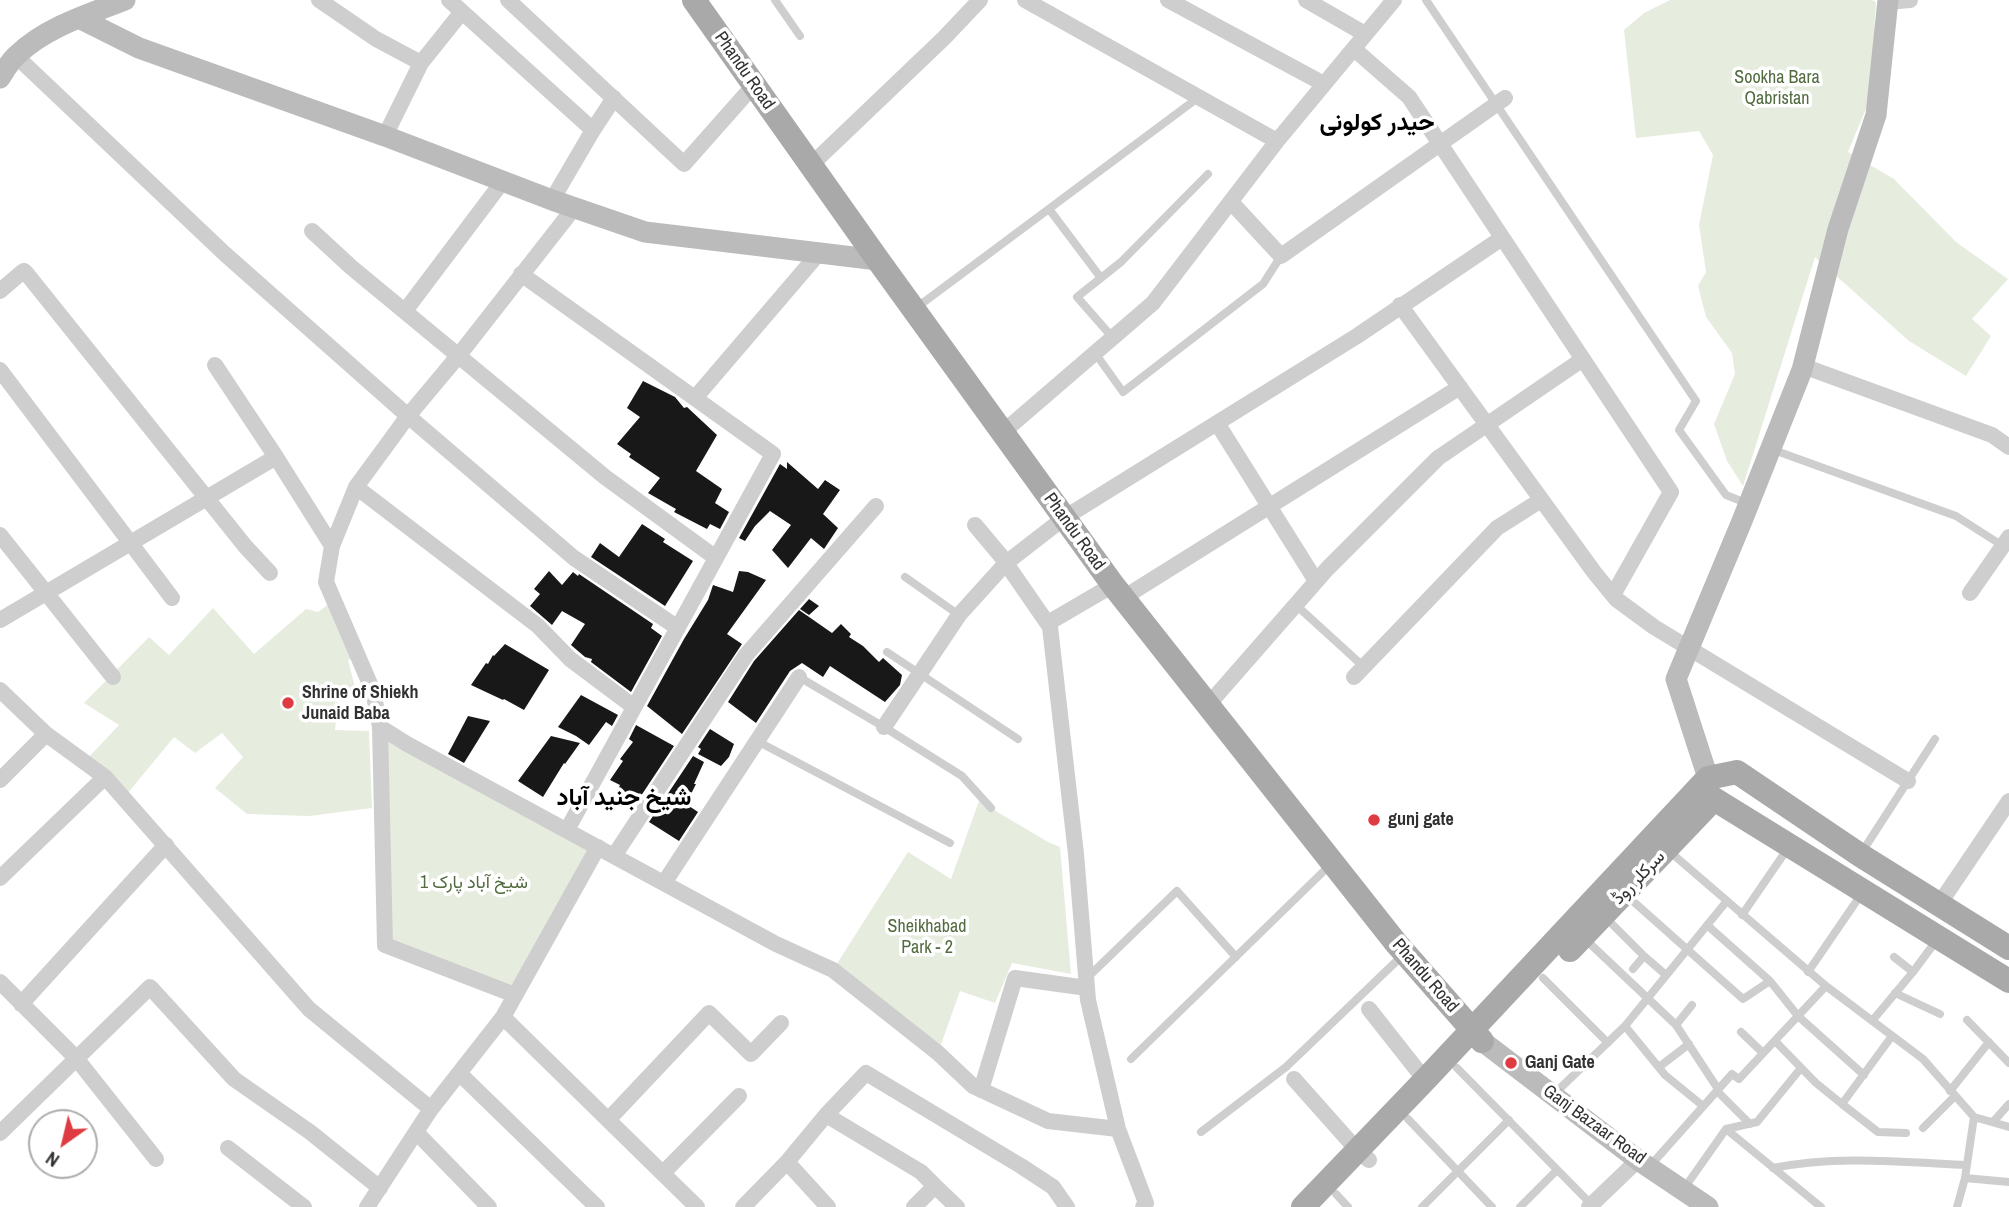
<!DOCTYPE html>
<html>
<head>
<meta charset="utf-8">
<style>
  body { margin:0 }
  #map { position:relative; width:2009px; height:1207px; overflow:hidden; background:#fff; font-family:"Archivo Narrow",sans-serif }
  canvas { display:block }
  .north { position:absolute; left:28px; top:1109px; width:70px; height:70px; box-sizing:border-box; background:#fff; border:2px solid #adadad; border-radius:50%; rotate:214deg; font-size:19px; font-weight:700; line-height:28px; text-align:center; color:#313131 }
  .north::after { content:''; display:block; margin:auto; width:24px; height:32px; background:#de3c42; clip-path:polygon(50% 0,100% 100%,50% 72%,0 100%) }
</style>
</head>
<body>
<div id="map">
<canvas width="2009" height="1207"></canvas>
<div class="north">N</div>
</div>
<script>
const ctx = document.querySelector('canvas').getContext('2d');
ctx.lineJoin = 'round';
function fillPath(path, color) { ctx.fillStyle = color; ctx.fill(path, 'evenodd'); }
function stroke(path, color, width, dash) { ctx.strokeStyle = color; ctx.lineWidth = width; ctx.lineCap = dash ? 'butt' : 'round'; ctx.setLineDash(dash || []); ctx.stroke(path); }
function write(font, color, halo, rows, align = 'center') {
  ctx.font = font + ' "Archivo Narrow",Vazirmatn,sans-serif'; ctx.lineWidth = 7; ctx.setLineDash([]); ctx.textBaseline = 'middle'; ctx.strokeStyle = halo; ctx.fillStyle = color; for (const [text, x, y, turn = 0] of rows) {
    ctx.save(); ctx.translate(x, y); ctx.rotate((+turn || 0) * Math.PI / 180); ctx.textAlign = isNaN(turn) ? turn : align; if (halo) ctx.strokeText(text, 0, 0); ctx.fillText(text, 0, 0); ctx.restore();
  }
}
fillPath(new Path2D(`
  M1670 0H1872L1876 2 1870 99 1848 152 1894 179 1956 242 2008 279 1972 319 1991 336 1966 376 1909 341 1815 257 1743 486 1727 461 1714 424 1735 374 1732 353 1706 317 1698 286 1706 272 1699 225 1713 155 1699 131 1636 138 1624 30 1644 13Z
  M334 600 359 658 348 660 356 691 339 688 335 730 369 731 372 808 309 816 247 814 215 788 243 757 222 733 195 753 174 737 128 793 86 760 119 725 84 703 149 637 169 655 213 608 254 654 306 609 318 612Z
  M380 727 598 847 515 995 385 945Z
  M979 801 1048 842 1060 847 1071 974 1012 963 995 1003 960 991 938 1053 833 970 908 852 951 879Z`), '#e6eddf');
fillPath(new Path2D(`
  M643 381 675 397 684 408 687 407 717 435 696 471 722 489 715 503 729 512 720 529 710 524 707 529 674 512 676 509 648 493 660 478 629 457 631 454 617 444 640 417 627 408Z
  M787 462 818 489 825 480 840 490 823 514 838 528 824 549 811 538 788 568 772 550 791 525 770 511 755 526 745 541 739 538 780 464 787 469Z
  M642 524 665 539 663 542 693 561 665 606 591 557 600 543 619 557Z
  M549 571 562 585 573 572 578 576 579 574 653 624 651 628 662 636 631 692 591 662 592 659 585 657 571 645 585 624 562 611 552 625 530 606 540 594 534 589Z
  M739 571 748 572 766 580 727 634 742 644 682 734 647 706 684 639 708 600 713 585 733 592Z
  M809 599 819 606 809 615 800 609Z
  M799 610 832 633 841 624 851 634 849 637 863 646 879 662 883 658 902 675 900 685 885 702 830 666 823 677 802 663 790 671 756 723 728 702 754 661Z
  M505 644 549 670 524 710 504 699 503 700 471 685 486 663 488 664 493 655 494 656Z
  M581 695 618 715 612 726 606 722 589 745 576 736 558 727Z
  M468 716 490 721 464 763 448 754Z
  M636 725 674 746 631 811 613 801 620 785 610 780 623 761 620 759 633 742 629 739Z
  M710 729 734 744 729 757 721 766 698 754 701 749 698 747Z
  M551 736 580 743 565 764 564 763 543 797 518 781Z
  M693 756 704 762 694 784H696L686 804 698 812 679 841 649 822Z`), '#181818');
stroke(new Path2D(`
  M775 0 800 36
  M1426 0 1696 401 1679 430 1726 495 1746 503
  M1049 209 1101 278
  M916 308 1199 97
  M1113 338 1077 297 1121 262 1208 174
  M1095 353 1123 392 1263 284 1281 256
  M1771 449 1956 516 2003 546
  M905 577 959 615
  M1296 605 1364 667
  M887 652 1018 739
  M799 677 884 727 962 776 991 808
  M757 741 950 843
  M1669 851 1826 986 1923 1059 1974 1117 2009 1127
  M1862 852 1935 739
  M1626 895 1743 999 1770 981 1798 1016 1864 1075
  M1742 915 1788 848
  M1604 916 1644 956
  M1707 925 1770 981
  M1585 939 1676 1025 1692 1005
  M1633 969 1644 956 1666 975
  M1808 972 1862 893
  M1913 972 1936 941
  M1088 977 1177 891 1236 957
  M1543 978 1608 1043
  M1895 993 1940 1014
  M1967 1020 2009 1063
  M1872 1021 1913 972 1894 957
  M1676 1025 1718 1089
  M1625 1026 1665 1075 1703 1106
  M1741 1032 1763 1053
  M1892 1036 1842 1104 1878 1132 1906 1133
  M1775 1041 1816 1083 1842 1104
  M1131 1059 1330 865
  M1659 1067 1689 1044
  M1457 1068 1592 1205
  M1717 1091 1750 1124
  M1950 1091 1989 1042
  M1553 1095 1625 1026 1726 902
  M1408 1119 1492 1207
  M1993 1122 2009 1104
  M1923 1128 1955 1096
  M1726 1129 1821 1207
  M1201 1132 1286 1067 1404 954
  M1650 1166 1732 1074 1739 1079 1826 986
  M1773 1168C1835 1155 1904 1162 1966 1165
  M1965 1178 2009 1182
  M1683 1190 1726 1129 1757 1122 1801 1068
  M1336 1194 1348 1207
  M1422 1207 1509 1120
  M1520 1207 1557 1170
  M1957 1207 1965 1178 1974 1117`), '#cecece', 8);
stroke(new Path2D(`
  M319 0 376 39 421 63 385 136
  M449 0 593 130
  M508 0 684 164 754 85
  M1025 0 1277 141
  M1168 0 1324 84
  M1306 0 1365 34
  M1887 2 1910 0
  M1354 49 1409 97 1671 492 1613 595
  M16 56 225 254 408 416 574 558 678 628
  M421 63 461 13
  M811 165 944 38 980 0
  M552 200 593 130 614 98
  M1231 202 1281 256 1505 98
  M312 231 351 267 605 477 716 558
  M521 274 773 454 567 830
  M0 291 21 273 24 271 27 274 245 546 270 573
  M1400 305 1594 572 1616 599 1654 627 1908 781
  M405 311 503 181
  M215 365 276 457 332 546 326 582 373 691 380 727 407 744 776 944 833 970 938 1053 973 1086 1048 1121 1118 1129
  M1803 366 1992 435 2009 447
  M0 370 172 598
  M695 398 819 253
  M1217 423 1316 581
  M1002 433 1153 303 1277 141 1394 0
  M356 487 538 626 570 659 634 707
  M975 525 1001 556 1050 627 1076 854 1088 1000 1118 1129 1146 1203 1143 1207
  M0 535 113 677
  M332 546 356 487 408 416 459 355 574 208
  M1970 593 2009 537
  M1123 598 1460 387
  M0 620 276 457
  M1048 623 1113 585
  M1354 677 1497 528 1541 500
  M0 690 46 734 105 777 309 1009 431 1109
  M1208 705 1327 569 1438 458 1583 359
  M380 727 385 945 515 995
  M884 727 959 615 1006 563 1064 518 1357 336 1502 238
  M0 780 46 734
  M614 856 746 655 876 506
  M0 878 105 777
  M664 883 799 677
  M1940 903 2009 801
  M0 982 76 1058 156 1159
  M21 1004 166 845
  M1369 1009 1425 1080
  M503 1017 697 1207
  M459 1073 597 1207
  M1294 1079 1358 1151 1369 1160
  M981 1090 1015 978 1087 988
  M826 1115 921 1172 935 1186
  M608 1120 709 1013 751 1054 781 1023
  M416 1132 489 1207
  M0 1133 150 987 234 1079 310 1132 380 1188
  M228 1148 304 1207
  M787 1162 826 1115 866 1073 1021 1166 1053 1187 1067 1207
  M663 1173 739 1096
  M367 1207 431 1109 503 1017 598 847
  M743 1207 787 1162 828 1207
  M914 1207 935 1186 957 1207
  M1589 1207 1638 1160`), '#cecece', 16);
stroke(new Path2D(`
  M79 18 139 48 385 136 552 200 645 232 878 260
  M0 78C5 70 10 61 17 55 46 27 89 14 125 0
  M1708 778 1676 679 1742 521 1802 370 1838 229 1876 115 1888 0
  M1482 1041 1638 1160 1708 1207`), '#bbb', 21);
stroke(new Path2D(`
  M694 0 878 260 1113 585 1396 943 1482 1041
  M1714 799 2009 981
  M1570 950 1714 799
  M1303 1207 1425 1080 1708 778 1737 772 1860 855 2009 948`), '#a9a9a9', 24);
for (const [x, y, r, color] of [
  [288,703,7,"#de3c42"],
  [1374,820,7,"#de3c42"],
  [1511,1063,7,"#de3c42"]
]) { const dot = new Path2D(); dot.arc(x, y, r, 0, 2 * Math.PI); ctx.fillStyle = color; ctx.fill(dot); stroke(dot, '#fff', 2.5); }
write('18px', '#313131', '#fff', [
  ["Phandu Road",744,71,55],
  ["Phandu Road",1074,532,54],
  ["سرکلر روڈ",1639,878,-46],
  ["Phandu Road",1425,976,49],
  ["Ganj Bazaar Road",1594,1125,36]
]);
write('18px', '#526b3f', '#fff', [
  ["Sookha Bara",1777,78],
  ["Qabristan",1777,99],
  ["شیخ آباد پارک 1",474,883],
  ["Sheikhabad",927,927],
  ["Park - 2",927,948]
]);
write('bold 18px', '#313131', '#fff', [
  ["Shrine of Shiekh",302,693],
  ["Junaid Baba",302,714],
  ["gunj gate",1388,820],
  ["Ganj Gate",1525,1063]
], 'left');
write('bold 24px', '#000', '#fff', [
  ["حیدر کولونی",1377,124],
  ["شیخ جنید آباد",624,799]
]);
</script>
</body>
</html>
